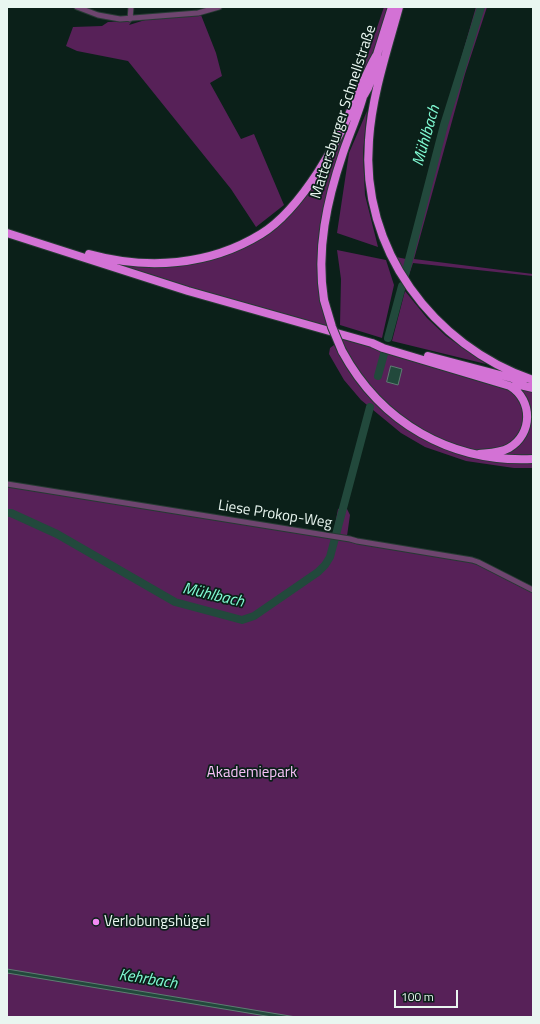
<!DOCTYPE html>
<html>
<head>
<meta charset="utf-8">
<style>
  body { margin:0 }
  #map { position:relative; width:540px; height:1024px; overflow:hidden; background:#0b2019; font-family:"Titillium Web",sans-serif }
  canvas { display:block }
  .frame { position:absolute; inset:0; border:8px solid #e9f6f0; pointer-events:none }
  .scale { position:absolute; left:394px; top:990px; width:64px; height:18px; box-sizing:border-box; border:2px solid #e9f6f0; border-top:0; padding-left:5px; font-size:12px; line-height:14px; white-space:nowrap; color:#e9f6f0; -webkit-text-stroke:3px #0b2019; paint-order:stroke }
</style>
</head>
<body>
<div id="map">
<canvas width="540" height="1024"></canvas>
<div class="frame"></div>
<div class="scale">100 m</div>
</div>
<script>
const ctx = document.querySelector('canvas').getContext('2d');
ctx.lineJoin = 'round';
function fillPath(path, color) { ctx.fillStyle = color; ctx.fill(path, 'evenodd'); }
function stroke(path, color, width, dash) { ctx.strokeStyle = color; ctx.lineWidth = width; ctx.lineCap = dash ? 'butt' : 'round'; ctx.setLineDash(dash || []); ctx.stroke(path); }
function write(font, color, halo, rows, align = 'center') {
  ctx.font = font + ' "Titillium Web",sans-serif'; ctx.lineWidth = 3.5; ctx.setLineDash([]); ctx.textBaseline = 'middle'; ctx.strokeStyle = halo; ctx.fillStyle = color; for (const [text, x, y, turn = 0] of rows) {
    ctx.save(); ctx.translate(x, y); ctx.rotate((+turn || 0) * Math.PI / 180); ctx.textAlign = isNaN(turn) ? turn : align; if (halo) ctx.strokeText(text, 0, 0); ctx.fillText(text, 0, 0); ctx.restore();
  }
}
fillPath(new Path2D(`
  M384 7H388C378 41 363 81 345 111L367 57Z
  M476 7H487L465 74 414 259 533 274V276L413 263 408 278 396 257 406 259 450 97Z
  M201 15 216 53 222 76 210 83 241 139 254 134 284 205 256 227 231 189 128 61 77 51 66 46 73 27 102 26 108 22 132 21 129 25 145 20Z
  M367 111 363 153 365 195 378 247 337 233 349 153Z
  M344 125 351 128 327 208 321 301 329 331 115 268 117 260H195L262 233 302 195Z
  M337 250 386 260 394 285 382 338 340 325 341 279Z
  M405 291 427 318 446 336 486 364 392 341Z
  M338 334 506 385 533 388V459H499L422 434 361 382Z
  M334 345C343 363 354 381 368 396 407 439 465 465 524 462L526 464H533V468H514L466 461 425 447 401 433 361 400 344 380 329 354 330 348Z
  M7 486 474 562 533 593V1017H7Z
  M343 507H346L350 515 347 536 333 535 338 509Z`), '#572158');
const water = new Path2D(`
  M391 366 402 369 398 385 387 382Z
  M7 969 296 1017H272L7 973Z`);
fillPath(water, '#22493c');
stroke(water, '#5e7d72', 1);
stroke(new Path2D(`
  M405 275 444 125 481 7
  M388 338 402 286
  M378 376 384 354
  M7 513H11L57 534 175 602 242 620 254 616 318 572 325 565 330 557 370 407`), '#22493c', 8);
const minor = new Path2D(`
  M77 7 98 15 120 19 198 13 219 7
  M130 19 131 7
  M7 484 350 539 357 541 472 560 478 562 533 590`);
const trunk = new Path2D(`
  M399 7C387 51 372 95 369 140 360 248 433 346 533 380
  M375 61 392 7
  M364 95 368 88 379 59
  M7 233 188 291 372 343 383 348 510 386C533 400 533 434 509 448 500 453 489 453 479 454
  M89 254C147 270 209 266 261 234 284 220 303 195 318 172 331 152 342 130 352 108 360 91 366 73 376 56
  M324 300C316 250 327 200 343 153 350 132 360 111 365 89
  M342 351C381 423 451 463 533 459
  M428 356 523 381
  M516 384 533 388`);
stroke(minor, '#263a33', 7);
stroke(trunk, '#263a33', 10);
stroke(minor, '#6e456f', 5);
stroke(trunk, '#d372d5', 8);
const trunkBridge = new Path2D(`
  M324 300 332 327 342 351`);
stroke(trunkBridge, '#263a33', 10, []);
stroke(trunkBridge, '#d372d5', 8);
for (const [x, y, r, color] of [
  [96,922,4,"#f28af3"]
]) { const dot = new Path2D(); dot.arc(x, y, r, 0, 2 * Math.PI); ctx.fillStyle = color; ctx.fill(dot); stroke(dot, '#0b2019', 1.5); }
write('15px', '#e9f6f0', '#0b2019', [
  ["Mattersburger Schnellstraße",344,112,-72],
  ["Liese Prokop-Weg",275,515,9]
]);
write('15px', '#f8c2f8', '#0b2019', [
  ["Akademiepark",252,773]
]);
write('15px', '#e9f6f0', '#0b2019', [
  ["Verlobungshügel",104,922]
], 'left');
write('italic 16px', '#81fbd4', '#0b2019', [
  ["Mühlbach",427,136,-74],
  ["Mühlbach",213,596,13],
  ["Kehrbach",148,980,9]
]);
</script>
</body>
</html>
